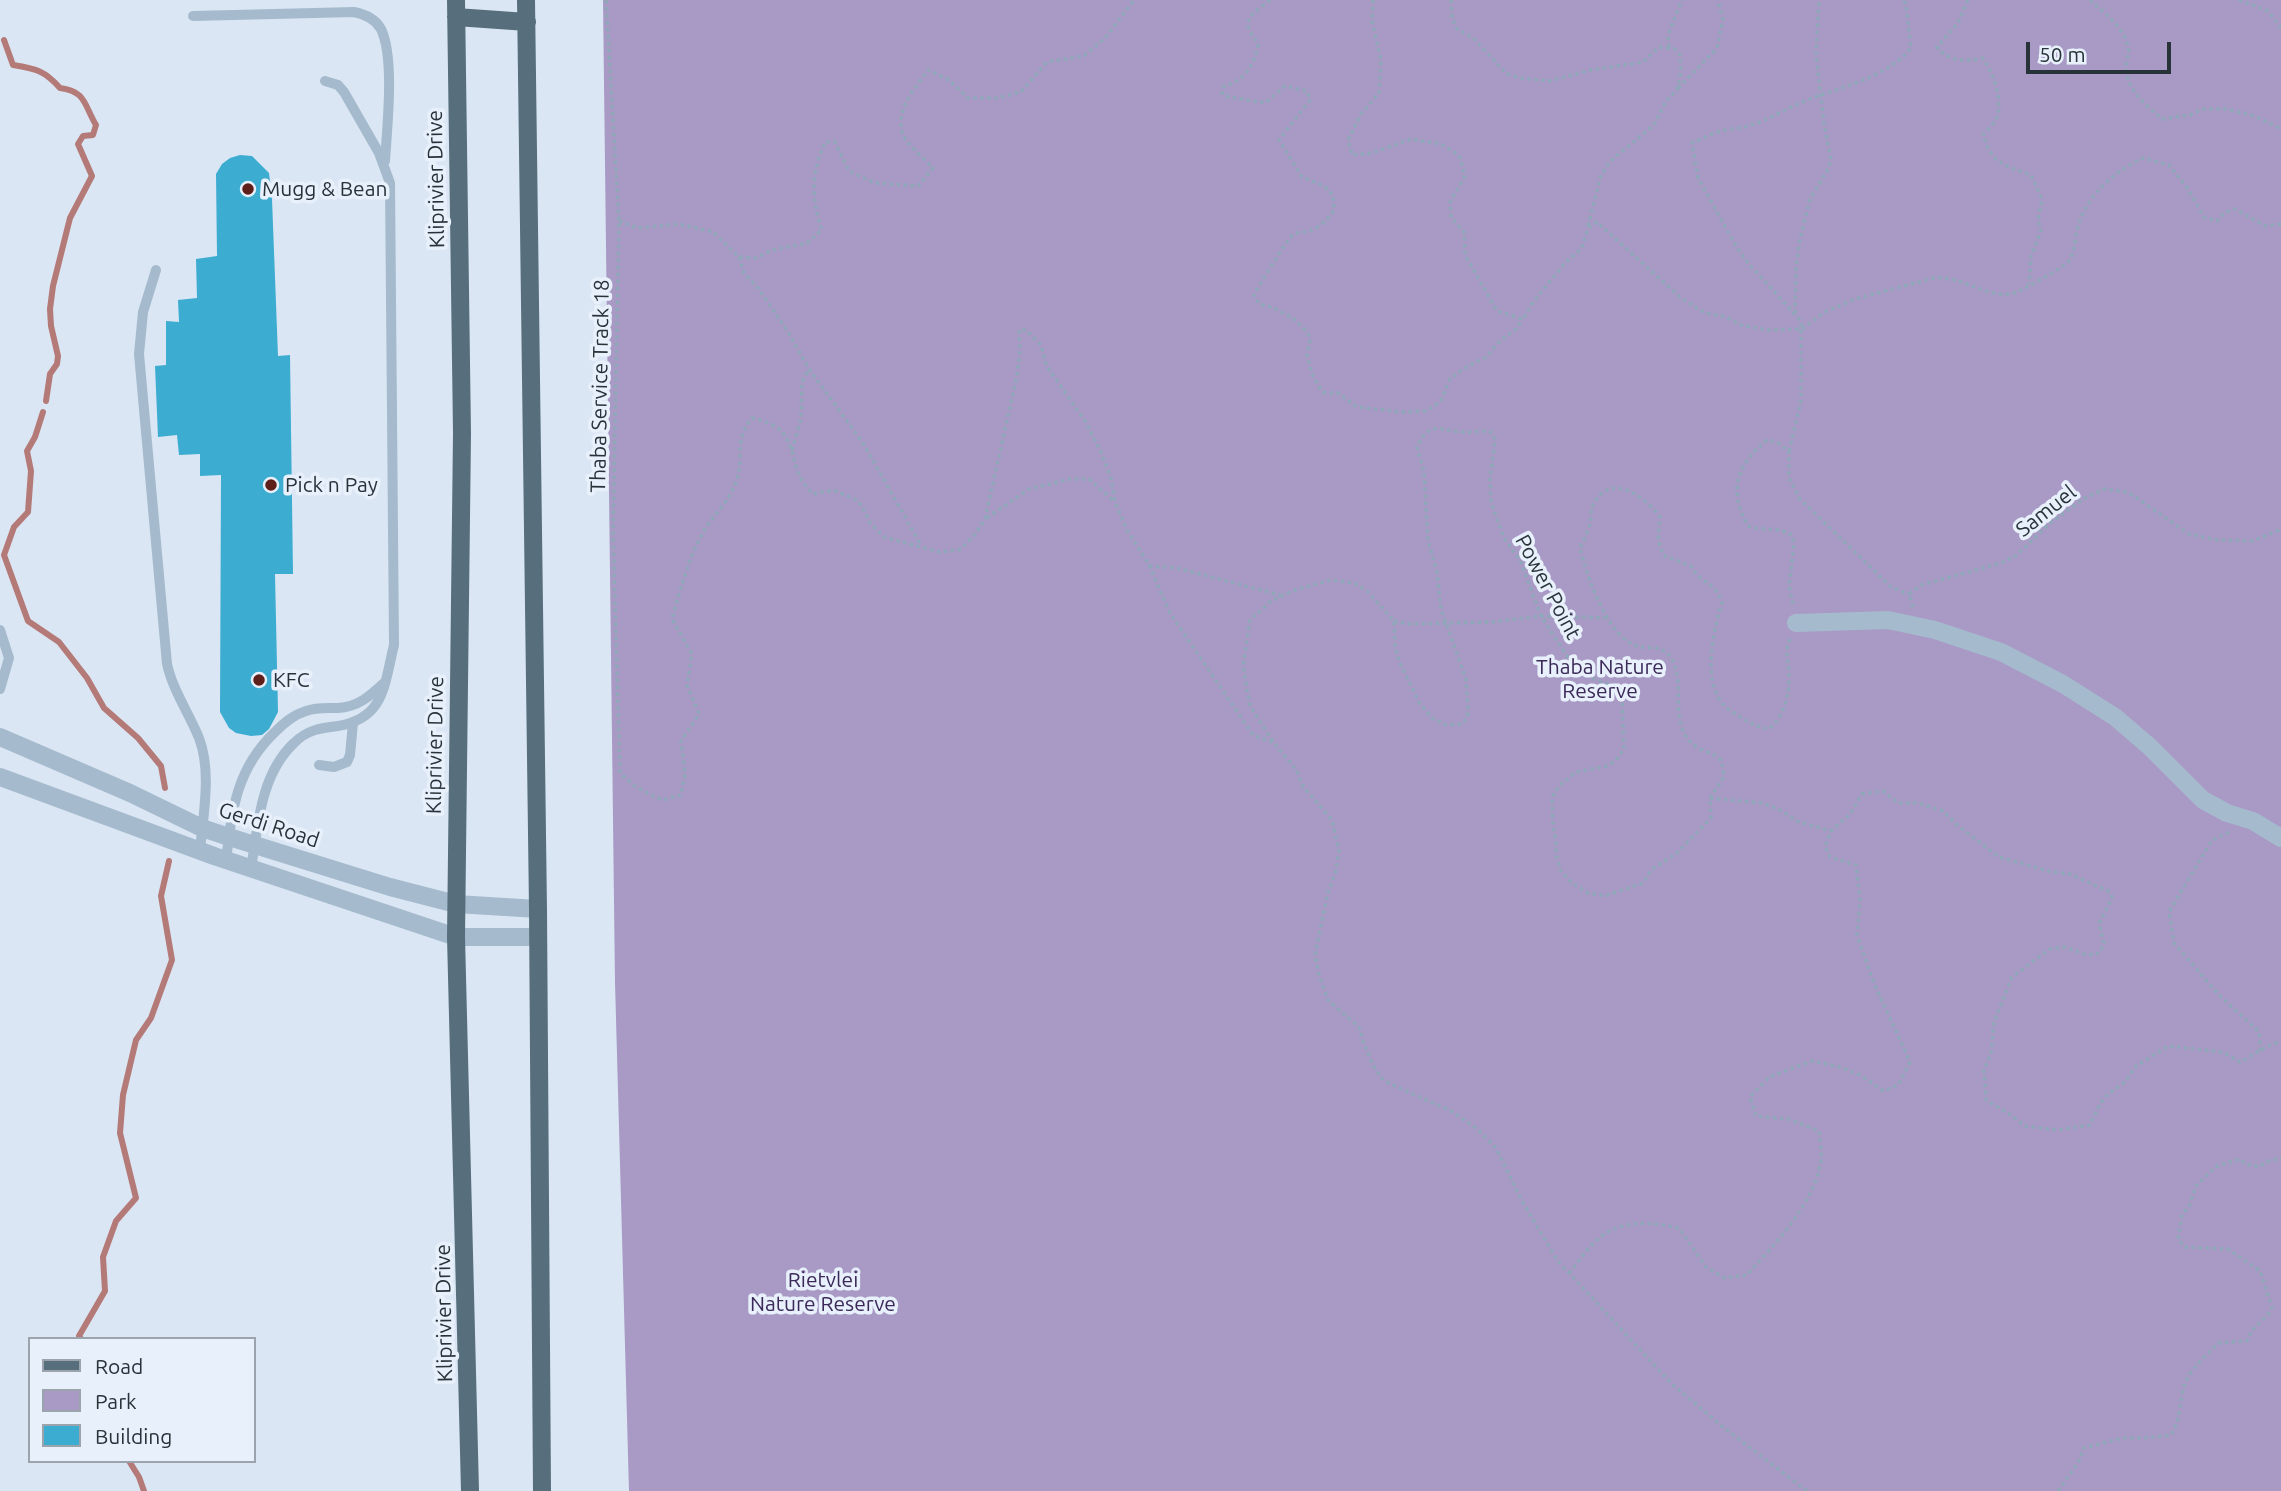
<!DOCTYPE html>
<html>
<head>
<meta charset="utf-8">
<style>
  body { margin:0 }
  #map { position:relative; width:2281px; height:1491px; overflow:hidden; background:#dbe6f4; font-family:Ubuntu,sans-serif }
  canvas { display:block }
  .legend { position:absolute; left:28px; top:1337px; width:228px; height:126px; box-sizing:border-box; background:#e8f0fb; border:2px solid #9ba4ad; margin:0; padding:9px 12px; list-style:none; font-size:21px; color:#273339 }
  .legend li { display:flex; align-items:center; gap:14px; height:35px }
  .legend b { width:35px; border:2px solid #9ba4ad }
  .scale { position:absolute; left:2026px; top:42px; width:145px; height:32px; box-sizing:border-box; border:4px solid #273339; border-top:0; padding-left:9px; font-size:21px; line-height:24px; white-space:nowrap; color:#273339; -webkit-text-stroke:5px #e8f0fb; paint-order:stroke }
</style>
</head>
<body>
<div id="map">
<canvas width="2281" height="1491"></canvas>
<ul class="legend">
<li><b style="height:9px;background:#576f7c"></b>Road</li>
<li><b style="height:19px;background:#a899c5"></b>Park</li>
<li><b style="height:19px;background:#3cacd1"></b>Building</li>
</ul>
<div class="scale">50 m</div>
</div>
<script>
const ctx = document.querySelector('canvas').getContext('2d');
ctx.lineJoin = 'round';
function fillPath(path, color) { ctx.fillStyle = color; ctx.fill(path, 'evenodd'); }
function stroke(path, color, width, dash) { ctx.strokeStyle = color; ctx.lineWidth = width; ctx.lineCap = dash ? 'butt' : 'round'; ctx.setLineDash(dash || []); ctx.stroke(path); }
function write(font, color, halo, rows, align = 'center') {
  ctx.font = font + ' Ubuntu,sans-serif'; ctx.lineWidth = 7; ctx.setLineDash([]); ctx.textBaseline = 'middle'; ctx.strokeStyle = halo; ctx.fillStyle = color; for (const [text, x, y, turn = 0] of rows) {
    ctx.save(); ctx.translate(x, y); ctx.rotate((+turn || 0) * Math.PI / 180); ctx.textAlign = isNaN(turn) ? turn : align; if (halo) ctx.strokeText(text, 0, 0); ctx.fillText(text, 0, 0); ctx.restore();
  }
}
fillPath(new Path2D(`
  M603 0H2281V1491H629L615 982Z`), '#a899c5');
stroke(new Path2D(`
  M4 40 13 65C36 69 44 70 60 88 86 91 84 105 96 125L93 135 83 136 78 144 92 176 70 218 53 286 50 309 51 326 58 356 57 364 50 374 46 401
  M43 412 35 437 27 451 31 471 28 512 14 527 4 555 28 621 59 642 87 678 104 708 138 738 161 766 165 788
  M81 1339 79 1336 105 1291 103 1257 116 1221 136 1198 120 1133 123 1095 136 1040 151 1018 172 960 161 896 169 861
  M129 1461 139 1477 144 1491`), '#b47a77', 6);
fillPath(new Path2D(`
  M240 155 252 156 269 173 272 199 278 356 290 355 293 574H275L278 712 269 729 262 735 251 736 236 733 229 728 220 712 221 475 200 476V454L179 455 177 435 158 437 155 366 166 365V321L179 322 178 300 197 298 196 259 217 256 216 174 222 164 230 158Z`), '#3cacd1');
stroke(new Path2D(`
  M606 0 619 221 613 532 620 773 636 787 662 800 681 795 685 774 681 741 699 714 687 685 692 654 672 619C680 592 687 563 700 538 710 517 731 501 737 479 744 456 734 439 752 418 807 429 781 464 813 494L833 490 857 500 863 508 870 523 884 537 939 552 959 550 973 537 985 519 1017 376 1020 351 1019 330H1026L1041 345 1046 365 1085 421 1100 450 1111 478 1115 502 1127 530 1148 563 1170 613 1253 735 1274 743
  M1270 0C1261 8 1242 17 1250 31 1253 37 1256 40 1258 46 1254 66 1244 81 1224 86L1222 92 1224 96 1265 103 1285 86 1307 91 1310 100 1279 140 1302 177 1324 186 1333 195 1334 210C1330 218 1317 229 1309 231 1303 233 1298 231 1293 235 1288 238 1256 290 1254 295L1259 304 1274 308 1293 318 1308 333 1310 342 1307 355 1312 374 1321 390 1325 393H1338L1357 407 1401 412 1426 411 1435 406 1441 400 1450 379 1463 369 1486 357 1500 341 1516 329 1523 319
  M1373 0 1372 21 1381 60 1379 93 1361 114 1348 140 1352 155 1372 153 1411 139 1441 144 1459 155 1465 176 1450 202 1451 217 1464 232 1465 255 1497 311 1523 319 1533 302 1565 263 1582 248 1588 228 1597 222 1681 298 1705 313 1726 317 1741 325 1768 330 1802 329 1823 313 1855 299 1934 278C1964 275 1990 302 2017 292 2026 288 2062 268 2068 262 2076 251 2074 239 2078 226 2087 195 2115 171 2143 158L2169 165 2186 186 2204 217 2217 221 2224 213 2235 209 2265 226 2281 224
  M1451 0 1452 18 1457 29 1472 37 1507 74 1520 78 1550 81 1591 70 1643 62 1659 47 1675 49 1680 55 1681 72 1677 90 1666 101 1654 125 1614 158 1607 166 1601 175 1588 226
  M1968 0 1958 23 1937 47C1950 62 1964 62 1982 58 1993 70 2003 101 1997 117 1995 123 1987 130 1983 135 1992 164 2004 165 2031 175L2042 199 2038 220 2041 231 2031 256 2029 284
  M2090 0C2104 13 2124 27 2128 46 2130 52 2126 60 2126 67 2127 91 2145 104 2162 119L2190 115 2203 109H2226L2255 116 2281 129
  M2239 0 2268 11 2281 28
  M1669 47 1668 35 1682 0
  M1678 88 1717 48 1723 20 1718 0
  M619 221 638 228 679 224 713 232 739 257 756 258 772 250 807 243 822 230C811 199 811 173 825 142H835L849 171 875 183 918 186 933 168C925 160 907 144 903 135 894 111 915 88 928 70L949 80 968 98H997L1021 92 1047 62 1084 56 1105 38 1134 0
  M739 257 744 273 758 288 788 332 809 369 863 443 921 545
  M1795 313 1796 268 1800 239 1810 199 1828 169 1831 159 1824 123 1816 54 1819 0
  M792 450 801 419 802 382 809 369
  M1789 451 1801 401V321L1748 263 1736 246 1698 178 1692 143C1700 140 1708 135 1717 132 1727 129 1738 129 1748 126 1769 120 1787 108 1807 100 1843 86 1885 79 1911 48L1906 5 1903 0
  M987 518 1029 489 1070 479H1089L1114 501
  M1149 566 1177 568 1280 595
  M1793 604 1789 586 1794 544 1792 535C1779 527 1763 531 1748 526 1728 491 1736 465 1767 440L1777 442 1789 451V478L1800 499 1891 587 1909 594
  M1913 607 1909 594 1921 585 2001 563 2017 555 2049 524 2085 498 2104 489 2128 492 2189 534 2218 540 2253 541 2281 529
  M1394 621 1410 624 1492 622 1541 616 1608 618
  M1790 639C1783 657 1790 661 1789 677 1789 696 1784 716 1769 729 1757 727 1750 723 1739 716 1733 712 1726 709 1722 703 1702 678 1714 629 1722 602 1713 579 1699 583 1691 566L1663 555 1658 539 1660 517C1645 497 1610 470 1593 505 1590 511 1592 515 1590 522 1589 530 1584 540 1580 548 1586 574 1606 633 1634 645 1645 650 1659 644 1669 655 1687 679 1670 713 1687 738 1696 752 1717 752 1721 761 1723 766 1723 772 1724 777L1710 798 1711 818 1677 853 1652 869 1643 883 1605 896 1588 893 1572 883 1561 871 1556 855V840L1553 827 1552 797 1560 785 1576 772 1607 766 1616 760 1624 749 1622 699 1614 687 1592 678 1569 659 1541 616 1520 560 1504 538 1491 502 1490 480 1495 439 1491 432C1481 430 1473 433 1463 432 1440 431 1430 419 1417 447L1424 472 1428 541 1437 572 1441 609 1466 679 1468 710 1467 718 1461 724 1446 725 1432 718 1419 702 1399 661 1395 646 1394 621 1367 591 1354 583 1331 580 1295 590 1271 601 1250 620 1243 666 1250 706 1274 743 1297 771 1302 785 1332 820 1339 851 1335 874 1328 892 1315 955 1319 975 1328 1000 1359 1027 1363 1041 1373 1065 1384 1081 1451 1111 1476 1128 1496 1148 1522 1201 1557 1260 1672 1384 1723 1427 1807 1491
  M1710 798 1763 803 1780 810 1799 822 1831 831
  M2229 832 2212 840 2169 912 2174 943 2219 995 2259 1032 2261 1052
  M1569 1273C1579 1262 1587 1248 1598 1239 1621 1219 1652 1222 1679 1228L1706 1267 1725 1278 1747 1275C1774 1245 1817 1201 1821 1159 1822 1150 1820 1140 1819 1131L1788 1119 1756 1116 1750 1097 1769 1077 1812 1061 1840 1067 1862 1076 1883 1091 1898 1085 1910 1062 1873 981 1857 935 1860 899 1856 865 1830 857 1825 846 1831 831 1850 814 1862 794 1883 791 1898 803H1918L1943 811 1956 824 1999 857 2052 872 2070 874 2110 892 2112 898 2099 924 2104 943 2100 952 2095 955 2084 954 2065 947 2050 949 2012 977 1994 1022 1991 1053 1984 1070 1986 1100 2008 1113 2025 1126 2057 1130 2090 1125 2100 1104 2107 1095 2125 1082 2136 1066 2168 1046 2223 1052 2240 1062C2253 1056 2268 1043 2281 1042
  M2058 1491 2079 1461 2084 1448 2122 1438H2143L2171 1435C2183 1417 2178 1395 2188 1377 2195 1365 2208 1354 2218 1343L2247 1341 2252 1330 2268 1315 2272 1307 2260 1271 2228 1249 2185 1247 2178 1239 2182 1215 2189 1206 2196 1186 2215 1167 2239 1159 2246 1164 2258 1167 2269 1161 2281 1158`), '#8fa7b9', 3.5, [3.5, 3.5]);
stroke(new Path2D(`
  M193 16 354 12C364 14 375 18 381 29 395 58 387 128 385 161
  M156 270 143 312 139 354 167 664C173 691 189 713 199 738 212 772 203 815 200 851
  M0 630 9 658 0 689
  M319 765 334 767 347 762 350 755 353 723
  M226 861C232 810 236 769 275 732 284 723 293 715 306 711 316 707 327 708 338 708 358 707 370 696 384 683
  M251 869C258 826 260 775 294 743 307 730 320 728 338 726 385 718 384 685 394 645L390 183 379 153 344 92 338 85 325 81`), '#a5bbcd', 10);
stroke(new Path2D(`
  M1796 623 1888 620 1935 630 2001 652 2063 684 2115 717 2150 747 2203 800 2227 813 2253 821 2281 838
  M0 737 130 793 202 828 229 837 390 887 456 904 538 909
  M0 777 214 856 456 937H537`), '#a5bbcd', 18);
stroke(new Path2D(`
  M456 0 462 433 456 937 470 1491
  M526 0 538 909 542 1491
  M456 17 527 22`), '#576f7c', 18);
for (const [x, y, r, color] of [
  [248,189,7,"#5e1e19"],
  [271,485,7,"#5e1e19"],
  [259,680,7,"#5e1e19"]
]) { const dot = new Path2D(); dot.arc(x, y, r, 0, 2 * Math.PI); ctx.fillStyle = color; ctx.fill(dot); stroke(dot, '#e8f0fb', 2.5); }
write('21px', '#273339', '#e8f0fb', [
  ["Kliprivier Drive",436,179,-91],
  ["Thaba Service Track 18",600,386,-89],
  ["Samuel",2046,511,-38],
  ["Power Point",1548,587,62],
  ["Kliprivier Drive",435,745,-89],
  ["Gerdi Road",269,825,18],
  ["Kliprivier Drive",444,1313,-91]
]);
write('21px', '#273339', '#e8f0fb', [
  ["Mugg & Bean",262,189],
  ["Pick n Pay",285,485],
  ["KFC",273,680]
], 'left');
write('21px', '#3b2959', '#e8f0fb', [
  ["Thaba Nature",1600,667],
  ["Reserve",1600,691],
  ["Rietvlei",823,1280],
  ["Nature Reserve",823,1304]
]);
</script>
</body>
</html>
